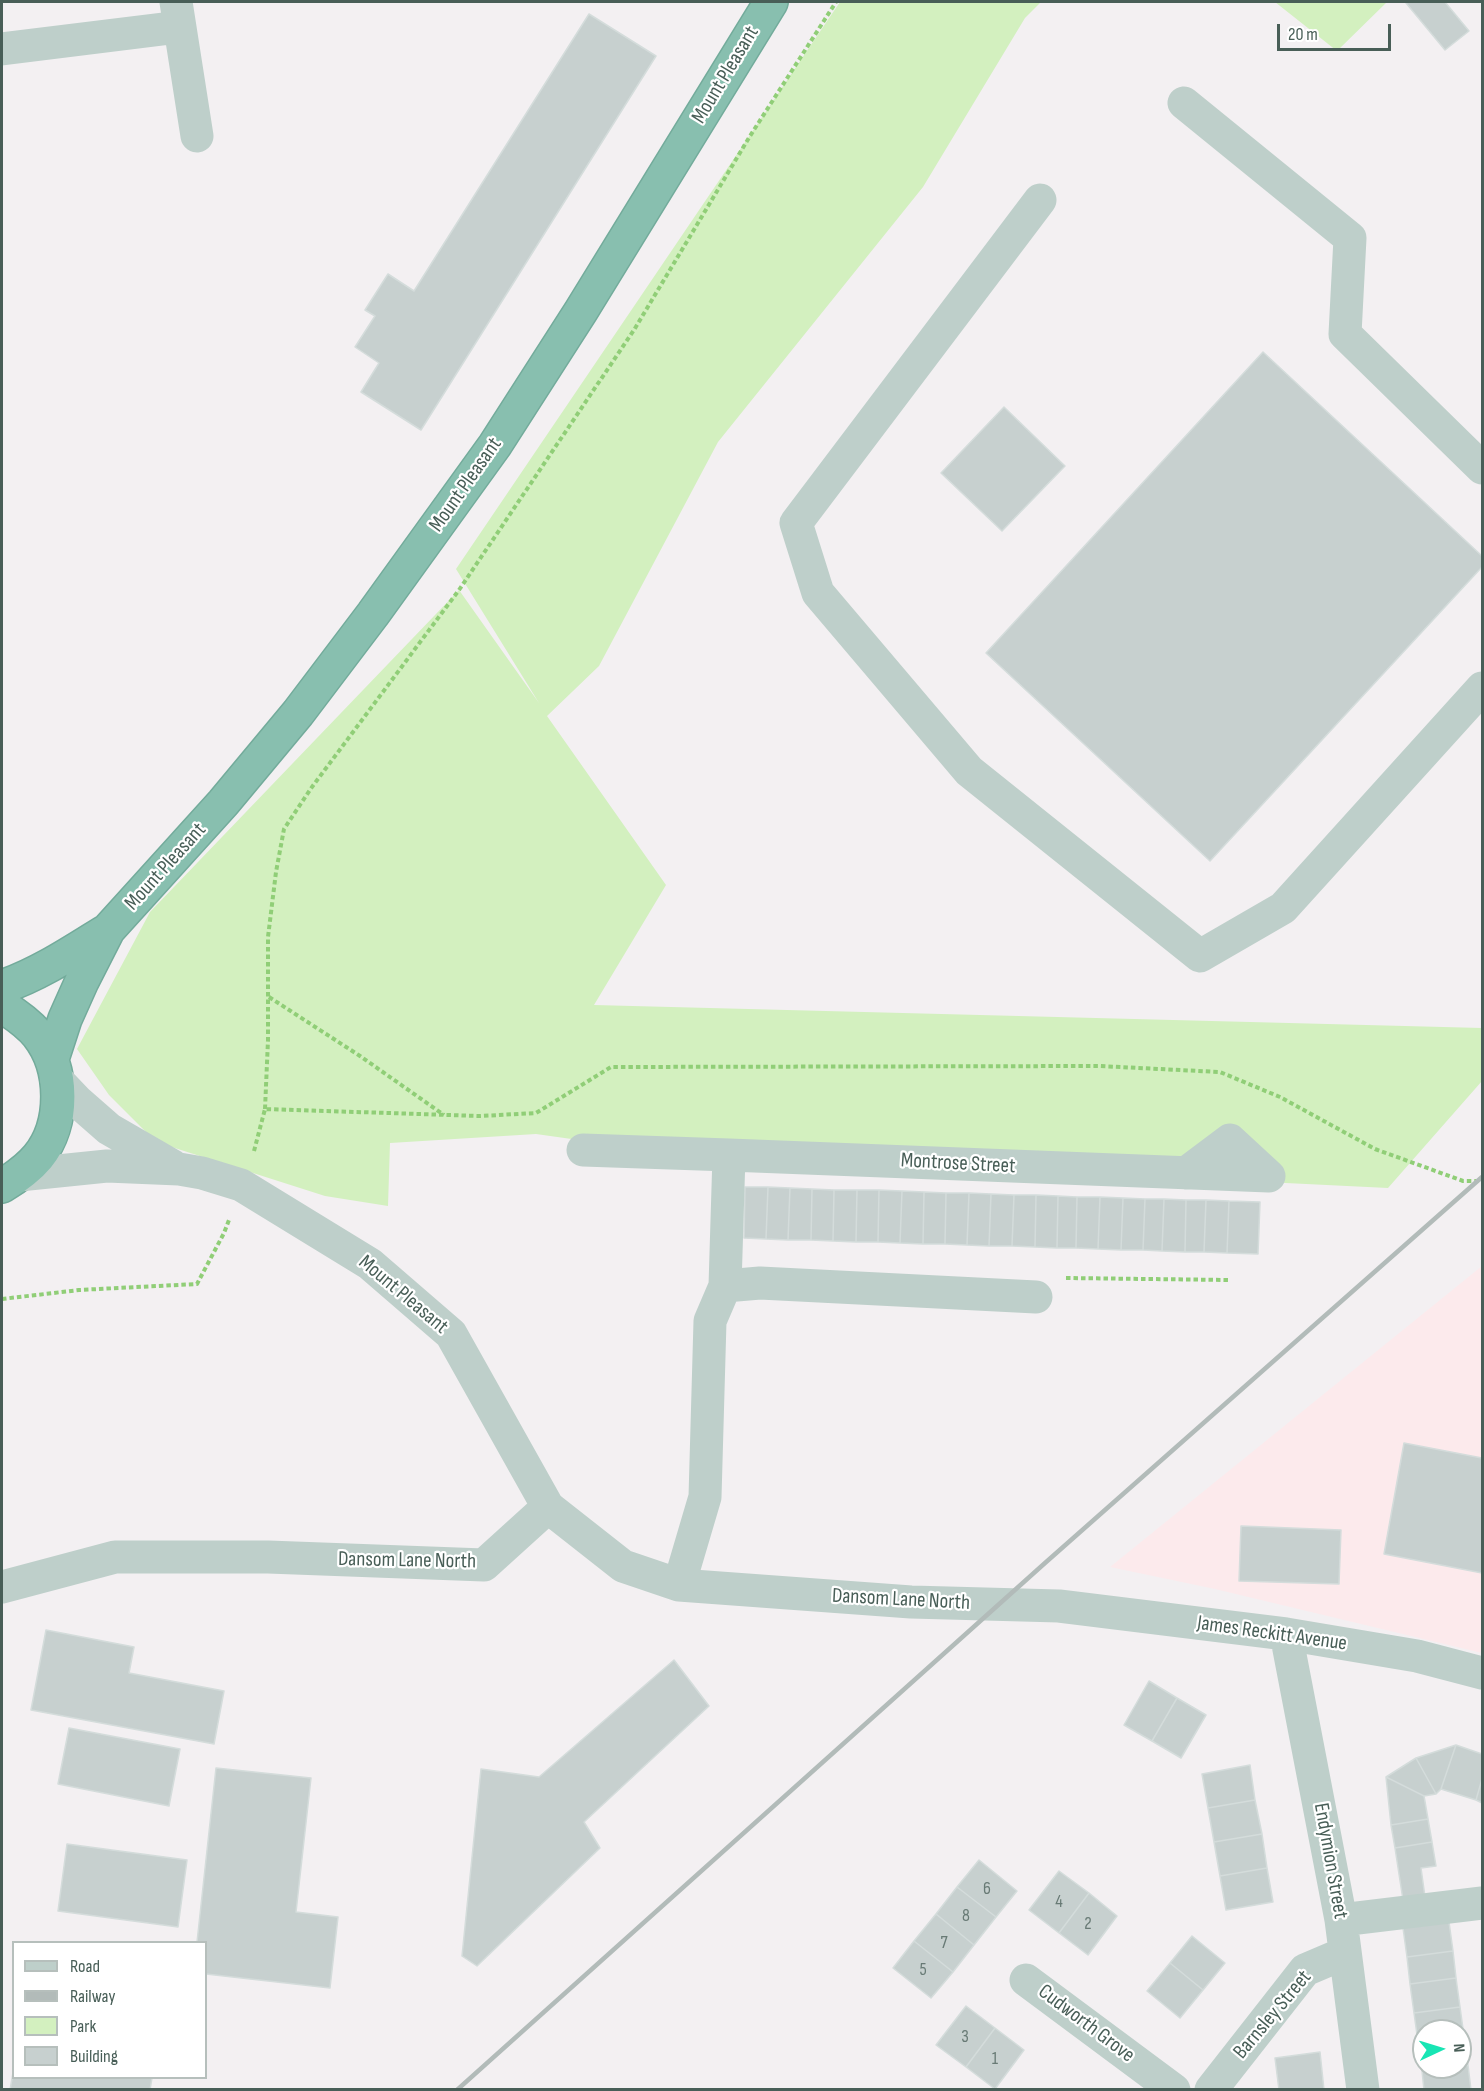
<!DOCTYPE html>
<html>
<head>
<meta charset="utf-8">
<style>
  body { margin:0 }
  #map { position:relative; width:1484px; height:2091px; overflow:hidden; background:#f3f0f2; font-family:"Sofia Sans Condensed",sans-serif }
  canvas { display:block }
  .frame { position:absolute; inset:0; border:3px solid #485e57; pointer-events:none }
  .legend { position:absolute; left:12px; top:1941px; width:195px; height:138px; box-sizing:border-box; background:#fff; border:2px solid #b6bfbc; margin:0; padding:8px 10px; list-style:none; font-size:18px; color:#485e57 }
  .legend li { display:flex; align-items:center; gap:12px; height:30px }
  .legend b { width:30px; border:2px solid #b6bfbc }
  .north { position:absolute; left:1412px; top:2019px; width:60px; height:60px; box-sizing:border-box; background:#fff; border:2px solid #b6bfbc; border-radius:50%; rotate:86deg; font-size:16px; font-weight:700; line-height:24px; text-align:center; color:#485e57 }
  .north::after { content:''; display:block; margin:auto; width:21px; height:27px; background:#18e5b4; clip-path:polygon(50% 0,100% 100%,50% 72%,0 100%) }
  .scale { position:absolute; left:1277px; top:24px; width:114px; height:27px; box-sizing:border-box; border:3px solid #485e57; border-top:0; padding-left:8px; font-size:18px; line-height:21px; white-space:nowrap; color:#485e57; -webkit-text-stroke:4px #fff; paint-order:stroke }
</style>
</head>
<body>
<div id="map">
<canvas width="1484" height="2091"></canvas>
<div class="frame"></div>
<ul class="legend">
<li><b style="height:8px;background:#becfca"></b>Road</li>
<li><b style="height:8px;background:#b2bbb9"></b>Railway</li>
<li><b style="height:16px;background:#d3f0bf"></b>Park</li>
<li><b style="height:16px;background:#c7d0cf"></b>Building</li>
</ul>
<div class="north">N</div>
<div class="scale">20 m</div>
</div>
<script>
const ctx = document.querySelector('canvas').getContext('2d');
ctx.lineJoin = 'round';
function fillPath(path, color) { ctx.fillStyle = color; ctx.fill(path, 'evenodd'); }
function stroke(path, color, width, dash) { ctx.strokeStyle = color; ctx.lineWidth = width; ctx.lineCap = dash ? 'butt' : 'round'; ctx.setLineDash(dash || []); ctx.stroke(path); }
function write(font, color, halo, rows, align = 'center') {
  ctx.font = font + ' "Sofia Sans Condensed",sans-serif'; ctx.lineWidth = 4.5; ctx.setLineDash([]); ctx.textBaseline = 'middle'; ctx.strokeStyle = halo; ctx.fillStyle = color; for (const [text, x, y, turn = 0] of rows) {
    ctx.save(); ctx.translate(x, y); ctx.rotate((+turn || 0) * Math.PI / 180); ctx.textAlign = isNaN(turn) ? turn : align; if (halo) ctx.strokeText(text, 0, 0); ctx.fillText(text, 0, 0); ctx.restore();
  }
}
fillPath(new Path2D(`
  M1482 1266V1653L1215 1589 1110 1567Z`), '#fceaec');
fillPath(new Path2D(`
  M840 2H1041L1025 18 923 187 718 442 599 666 547 716 666 885 594 1005 1482 1028V1081L1388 1188 671 1153 536 1134 390 1143 388 1206 325 1196 156 1142 109 1095 77 1049 150 912 459 590 539 703 456 569Z
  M1275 2H1387L1337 51Z`), '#d3f0bf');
const building = new Path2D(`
  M1408 2H1445L1469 31 1445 50 1406 3Z
  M589 14 656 56 421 430 361 392 379 363 355 347 375 316 365 310 388 274 414 291Z
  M1263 352 1482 556V567L1210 861 986 653Z
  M1004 407 1065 466 1002 531 941 473Z
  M745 1187H768L766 1239 744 1238Z
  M768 1187 790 1188 788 1240 766 1239Z
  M790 1188 812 1189 811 1240H788Z
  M812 1189 834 1190 833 1241 811 1240Z
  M834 1190H857L856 1242 833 1241Z
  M857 1190H879L878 1242H856Z
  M879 1190 902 1191 900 1243 878 1242Z
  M902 1191 924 1192 923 1244 900 1243Z
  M924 1192 946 1193 945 1244H923Z
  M946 1193H969L967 1245 945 1244Z
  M969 1193 991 1194 989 1246 967 1245Z
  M991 1194 1014 1195 1012 1246H989Z
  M1014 1195H1036L1035 1247 1012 1246Z
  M1036 1195 1058 1196 1057 1248 1035 1247Z
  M1058 1196 1077 1197 1076 1248H1057Z
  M1077 1197H1100L1098 1249 1076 1248Z
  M1100 1197 1123 1198 1121 1250 1098 1249Z
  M1123 1198 1145 1199 1143 1250H1121Z
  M1145 1199H1164L1162 1251 1143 1250Z
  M1164 1199 1186 1200 1185 1252 1162 1251Z
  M1186 1200H1206L1204 1252H1185Z
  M1206 1200 1229 1201 1227 1253 1204 1252Z
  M1229 1201 1260 1202 1258 1254 1227 1253Z
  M1404 1443 1482 1458V1573L1384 1554Z
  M1241 1526 1341 1530 1339 1584 1239 1581Z
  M46 1630 134 1647 129 1673 224 1691 214 1744 31 1710Z
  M674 1660 709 1706 584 1822 600 1848 477 1966 462 1956 481 1769 539 1777Z
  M1149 1681 1177 1698 1152 1741 1124 1725Z
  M1177 1698 1206 1715 1181 1758 1152 1741Z
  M69 1728 180 1749 169 1806 58 1784Z
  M1456 1745 1482 1754V1779L1476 1800 1441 1789Z
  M1456 1745 1441 1789 1436 1794 1416 1758Z
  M1416 1758 1436 1794 1424 1796 1386 1777Z
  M1250 1765 1255 1800 1208 1808 1202 1774Z
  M216 1768 311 1778 296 1912 338 1917 330 1988 206 1974V1942H197Z
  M1386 1777 1424 1796 1428 1819 1391 1825Z
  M1482 1779V1803L1476 1800Z
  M1255 1800 1262 1834 1214 1842 1208 1808Z
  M1428 1819 1432 1842 1395 1848 1391 1825Z
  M1262 1834 1267 1868 1220 1876 1214 1842Z
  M1432 1842 1436 1866 1421 1868 1425 1897 1403 1900 1395 1848Z
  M67 1844 187 1860 178 1927 58 1911Z
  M979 1860 1017 1891 996 1917 957 1887Z
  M1267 1868 1273 1902 1226 1910 1220 1876Z
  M1059 1871 1089 1893 1059 1933 1029 1910Z
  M957 1887 996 1917 974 1945 936 1914Z
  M1089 1893 1117 1916 1088 1955 1059 1933Z
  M936 1914 974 1945 953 1972 914 1941Z
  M1449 1922 1453 1951 1407 1957 1403 1928Z
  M1192 1936 1225 1963 1203 1990 1170 1963Z
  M914 1941 953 1972 931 1998 893 1968Z
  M1453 1951 1456 1978 1410 1984 1407 1957Z
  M1170 1963 1203 1990 1180 2018 1147 1991Z
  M1456 1978 1460 2007 1414 2013 1410 1984Z
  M966 2006 995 2028 966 2067 936 2045Z
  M1460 2007 1464 2036H1460V2031H1424V2041L1418 2042 1414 2013Z
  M995 2028 1024 2050 995 2089 966 2067Z
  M1460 2036H1464L1468 2065 1460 2066Z
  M1424 2041V2067H1452L1422 2071 1418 2042Z
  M1320 2052 1324 2090H1279L1275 2058Z
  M1468 2065 1471 2090H1424L1422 2071Z
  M14 2067V2078H152L150 2090H10Z`);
fillPath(building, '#c7d0cf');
stroke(building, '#d4dcdb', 1.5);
const highway = new Path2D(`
  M2 987C40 974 74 951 108 930
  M2 1006C15 1014 28 1023 38 1035 64 1068 65 1124 38 1157 28 1169 15 1178 2 1186
  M52 1059 65 1019 82 981 108 930 223 803 298 713 373 614 495 445 581 311 771 2`);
stroke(highway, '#73ab9b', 36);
stroke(new Path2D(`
  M269 997 360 1056 444 1115
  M265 1109 268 1040V937L276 872 284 829 312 787 459 590 634 330 750 136 836 2
  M254 1151 265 1109 480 1116 536 1113 611 1067 1100 1066 1220 1072 1280 1097 1375 1149 1463 1181H1482
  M1066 1278 1230 1280
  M2 1299 79 1290 197 1284 224 1233 229 1220`), '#90ce77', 4, [4.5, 3]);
stroke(new Path2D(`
  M176 2 197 136
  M2 49 179 27
  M1184 103 1350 238 1345 334 1482 468
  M1040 200 796 523 818 593 969 771 1200 956 1283 908 1482 688
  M57 1080 77 1101 109 1129 173 1166
  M583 1150 729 1155 725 1286
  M729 1155C909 1161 1089 1170 1269 1176L1230 1140 1186 1173
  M19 1175 107 1166 179 1169 202 1173 241 1185 370 1264 451 1334 548 1507 623 1566 679 1585 911 1602 1059 1606 1286 1634 1417 1656 1482 1673
  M679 1585 705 1497 710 1321 725 1286 760 1283 1036 1297
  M2 1587 115 1557H268L484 1565 548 1507
  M1286 1634 1341 1920 1363 2090
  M1341 1920 1482 1903
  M1026 1980 1174 2090
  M1211 2090 1305 1970 1345 1953`), '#becfca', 33);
stroke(highway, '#88bfaf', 33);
stroke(new Path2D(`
  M457 2090 1045 1563 1482 1177`), '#b2bbb9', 4.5);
write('18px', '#687a75', null, [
  ["6",987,1889],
  ["4",1059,1902],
  ["8",966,1916],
  ["2",1088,1924],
  ["7",944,1943],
  ["5",923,1970],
  ["3",965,2037],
  ["1",995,2059]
]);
write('21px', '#485e57', '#fff', [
  ["Mount Pleasant",726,75,-59],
  ["Mount Pleasant",466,485,-55],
  ["Mount Pleasant",166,867,-48],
  ["Montrose Street",958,1164,3],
  ["Mount Pleasant",403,1295,40],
  ["Dansom Lane North",407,1561,1],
  ["Dansom Lane North",901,1600,3],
  ["James Reckitt Avenue",1272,1634,8],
  ["Endymion Street",1330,1861,80],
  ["Barnsley Street",1273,2015,-50],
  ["Cudworth Grove",1086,2024,37]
]);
</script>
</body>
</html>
